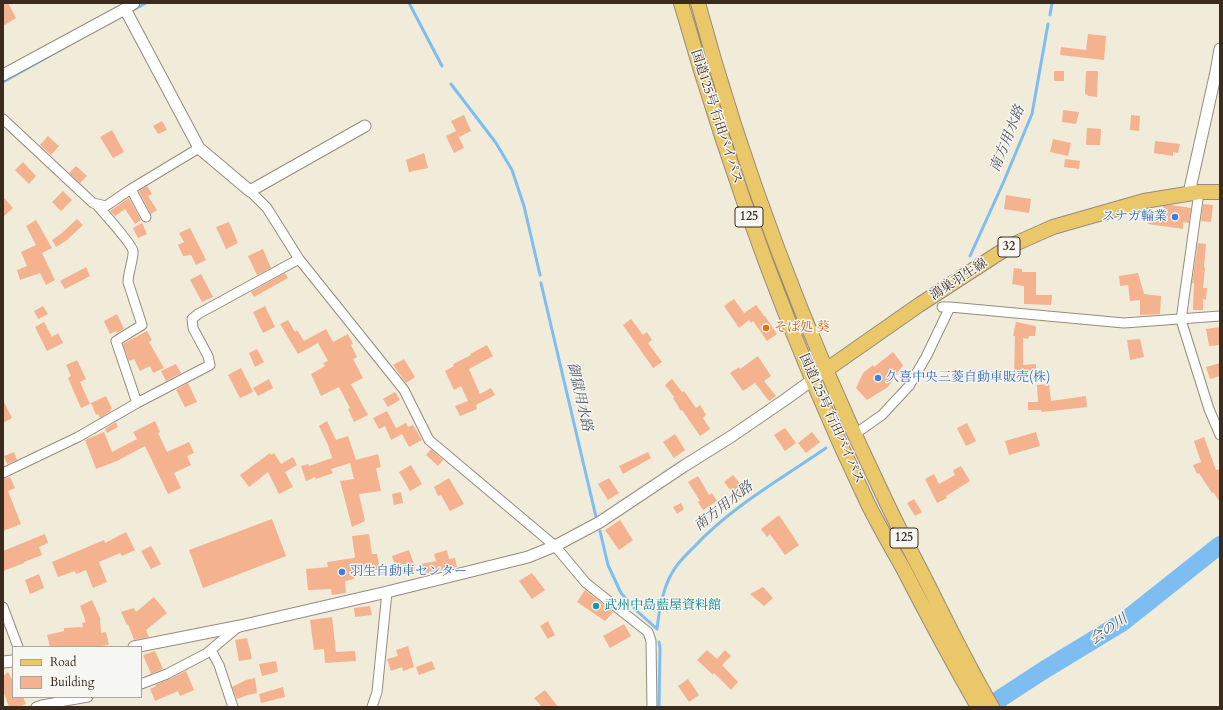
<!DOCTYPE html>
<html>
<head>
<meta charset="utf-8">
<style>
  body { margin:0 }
  #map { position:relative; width:1223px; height:710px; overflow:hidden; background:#f1ecda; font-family:Cardo,serif }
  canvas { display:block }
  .frame { position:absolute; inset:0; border:4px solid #3b2a1e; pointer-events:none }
  .legend { position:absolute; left:12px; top:646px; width:130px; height:52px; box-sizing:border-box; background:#f6f6f2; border:1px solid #aba49d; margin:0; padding:5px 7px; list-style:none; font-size:12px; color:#3b2a1e }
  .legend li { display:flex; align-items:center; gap:8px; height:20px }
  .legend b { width:20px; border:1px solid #aba49d }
</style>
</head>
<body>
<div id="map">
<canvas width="1223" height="710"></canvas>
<div class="frame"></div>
<ul class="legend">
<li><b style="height:5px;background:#eac769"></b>Road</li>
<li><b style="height:11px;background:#f4b28f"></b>Building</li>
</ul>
</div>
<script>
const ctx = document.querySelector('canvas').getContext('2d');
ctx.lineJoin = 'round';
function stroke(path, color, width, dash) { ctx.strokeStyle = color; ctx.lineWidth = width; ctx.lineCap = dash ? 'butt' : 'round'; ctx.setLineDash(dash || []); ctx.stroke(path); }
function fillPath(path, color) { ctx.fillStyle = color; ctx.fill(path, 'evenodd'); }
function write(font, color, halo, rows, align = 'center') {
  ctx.font = font + ' Cardo,"Noto Serif JP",serif'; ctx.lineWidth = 3; ctx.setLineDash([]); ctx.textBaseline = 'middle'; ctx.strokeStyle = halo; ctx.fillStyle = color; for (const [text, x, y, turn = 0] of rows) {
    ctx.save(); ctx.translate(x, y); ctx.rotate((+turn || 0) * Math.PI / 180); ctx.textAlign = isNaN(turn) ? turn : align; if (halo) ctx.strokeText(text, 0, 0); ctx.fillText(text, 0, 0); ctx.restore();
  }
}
stroke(new Path2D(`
  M409 3 442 66
  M133 10 146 3
  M1050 15 1052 3
  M3 82 67 46
  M451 84 496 143 512 170 524 206 540 275
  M970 256 1004 181 1032 114 1048 24
  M541 283 596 517
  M600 531 608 565 621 593 638 612 657 629
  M657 629C659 611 663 588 672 573 677 563 686 555 694 547 731 507 781 479 826 448
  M659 642 660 648 659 707`), '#7ebdf2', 3);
stroke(new Path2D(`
  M991 707 1001 698 1044 670 1123 622 1220 545`), '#7ebdf2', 18);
fillPath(new Path2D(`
  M3 3H8L16 18 3 26Z
  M1088 34 1106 36 1104 60 1060 55 1061 47 1086 50Z
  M1054 71H1064V81H1054Z
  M1086 71H1098L1097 97 1088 96V95L1085 94Z
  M1063 110 1079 112 1076 124 1062 122Z
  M464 115 471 131 459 137 451 121Z
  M1131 115 1140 116 1139 131 1130 130Z
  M162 121 167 130 158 134 153 126Z
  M1087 128 1101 129 1100 145H1086Z
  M112 130 124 152 113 158 100 137Z
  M456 131 464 148 454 153 446 136Z
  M48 136 59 146 51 155 40 145Z
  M1053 139 1071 143 1068 156 1050 152Z
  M1155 141 1180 144 1178 153 1173 152V156L1154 153Z
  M424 153 428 168 409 172 406 160Z
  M1065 159 1080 161 1079 169 1064 167Z
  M23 162 36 176 29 184 15 170Z
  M76 166 87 176 80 183 69 173Z
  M147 186 152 194 148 196 157 210 151 214 139 191Z
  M63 191 72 200 61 211 52 202Z
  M1006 195 1031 199 1029 213 1004 209Z
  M3 197 13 208 3 217Z
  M129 198 141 220 135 224 125 209 115 216 110 211Z
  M1203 204 1213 205 1211 222 1201 221Z
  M1170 205 1191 208 1189 223 1183 222V229L1148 224 1150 213 1162 215 1163 206Z
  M77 219 83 225 67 240 56 247 52 240 62 233Z
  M36 220 52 248 42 253 55 280 46 285 40 273 20 280 17 270 27 266 21 252 36 245 26 226Z
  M229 222 238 243 226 249 216 227Z
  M142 223 147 234 138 238 133 228Z
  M190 228 206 260 196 265 191 255 183 256 178 245 184 242 179 233Z
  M1198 243 1206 244 1204 267 1205 268 1203 288H1207L1206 300 1203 299V310H1193L1194 283H1192Z
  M263 249 271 268 257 275 248 256Z
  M86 267 90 276 65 289 60 281Z
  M1014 268 1022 269V272H1036V295H1052L1051 305 1024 304V286L1012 284Z
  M285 273 288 278 254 297 251 292Z
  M1138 273 1144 294 1161 296 1160 314 1140 315V300L1130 301 1128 285 1120 286 1119 276Z
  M201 274 213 297 202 302 190 280Z
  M734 299 744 313 756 305 764 316H765L777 334 767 341 753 321 751 323 749 320 739 328 724 306Z
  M43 306 48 314 38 319 34 311Z
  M265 306 275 327 263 333 253 312Z
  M117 314 124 329 117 333 116 331 110 334 104 321Z
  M631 319 643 335 647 332 652 340 648 343 662 362 653 368 623 325Z
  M288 320 295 332 297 330 304 341 326 329 333 342 348 334 353 344 351 345 357 357 353 359 363 378 351 384 368 415 354 422 348 409 350 408 339 387 321 396 311 374 325 366 323 363 328 361 318 343 298 354 280 324Z
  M44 322 52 337 58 333 63 343 47 351 35 327Z
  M1016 322 1036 326 1035 336H1029L1028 339 1023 338V365L1036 364V376L1014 377 1015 336H1013Z
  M1220 327V345L1209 346 1206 329Z
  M147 331 152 340 149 342 164 368 153 373 150 366 140 371 134 359 129 361 123 344Z
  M1140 339 1144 357 1130 360 1127 340Z
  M487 345 493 356 469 369 480 394 491 388 495 395 476 405 477 409 460 416 455 406 468 401 461 386 454 390 445 371 454 366 453 364 471 355 470 354Z
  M257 349 264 362 255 367 249 353Z
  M893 352 903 365 888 387 867 400 856 388 863 373 873 365 874 367Z
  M758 356 771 376 764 381 776 396 769 401 755 383 743 391 730 373 739 367 740 369Z
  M404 359 415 377 406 383 393 365Z
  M77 360 86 379 80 382 90 404 81 408 68 378 71 376 66 365Z
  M1220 363V376L1210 379 1206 367Z
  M176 364 181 373 166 381 161 371Z
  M241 368 253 392 240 398 228 375Z
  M269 379 273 388 258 396 253 388Z
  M672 379 682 392 684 391 696 408 700 405 706 415 703 418 710 429 700 436 682 410 681 411 673 398 674 397 665 385Z
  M188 383 197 402 185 407 176 390Z
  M1049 384 1051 401 1086 396 1087 407 1042 412 1041 410H1028V402H1038L1037 385Z
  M395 392 400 400 388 407 383 399Z
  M106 396 112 409H110L111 411 100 418 98 414 96 415 91 403Z
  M3 400 12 418 3 423Z
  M387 411 396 428 406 423 408 427 413 425 422 440 409 447 402 434 391 440 385 426 379 429 373 418Z
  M155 421 160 432 158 433 167 452 189 442 194 453 187 456 191 465 174 473 181 488 168 494 145 446 117 461 96 469 85 440 104 432 112 452 137 439 133 432Z
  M327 421 336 440 348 436 356 460 378 454 381 467 376 468 381 491 359 494 365 521 352 527 340 481 354 479 350 463 331 469 333 473 316 479 315 477 306 481 301 466 308 464 309 466 332 458 328 445 319 426Z
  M116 422 118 427 107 433 105 429Z
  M967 423 976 441 966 446 957 428Z
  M785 428 796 443 785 451 774 435Z
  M812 432 820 442 806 453 798 443Z
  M1036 432 1040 446 1009 455 1005 441Z
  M675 434 685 450 674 458 663 442Z
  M1204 437 1216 470 1220 469V502L1213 492 1212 493 1199 473 1197 474 1193 465 1201 462 1194 441Z
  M431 449 443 460 438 466 426 455Z
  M14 452 17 460 7 464 4 456Z
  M648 452 651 458 623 474 619 466Z
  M270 453 271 455 274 453 281 464 293 457 297 465 285 472 293 487 279 494 268 472 249 487 240 475Z
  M411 465 422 484 410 491 399 472Z
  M961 466 970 481 946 496 947 498 937 503 925 479 934 474 939 484 955 475 953 470Z
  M733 475 741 485 746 481 752 489 738 500 724 482Z
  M698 476 709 495 712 493 717 501 703 510 698 502 700 501 688 482Z
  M10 477 15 488 8 491 21 524 3 531V479Z
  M449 478 464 504 450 511 441 495 438 496 434 487Z
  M609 478 619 493 608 500 598 484Z
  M401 492 403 503 394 505 392 494Z
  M914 499 922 512 915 516 907 503Z
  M681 503 684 509 677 514 673 507Z
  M779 515 799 545 785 555 770 534 767 537 761 529Z
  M272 519 286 556 203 588 189 550Z
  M620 520 633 540 619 550 605 530Z
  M126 532 135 550 122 556 120 553 99 562 107 582 93 588 86 570 76 574 75 571 58 577 52 562 104 540 105 543Z
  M45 534 48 543 39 547 42 555 24 562V563L3 571V551Z
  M369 534 372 554H377L380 569 354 574V579L345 581 346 593 332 595 331 589 308 590 306 569 328 567 327 562 354 558 355 557 352 536Z
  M151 546 161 564 151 569 141 551Z
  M409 550 416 570 398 576 392 556Z
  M447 550 449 559 455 558 457 567 423 574 421 564 436 561 434 554Z
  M532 573 545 590 532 599 519 581Z
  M39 574 44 588 30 594 25 580Z
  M763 587 773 598 764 606 750 594Z
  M585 590 613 612 605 621 577 602Z
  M154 597 167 613 146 630 149 637 134 640 128 624 127 625 121 612 134 608 136 612Z
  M92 600 100 618 101 633 106 632 109 645 92 647H50L47 635 64 631V628L83 627 82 623 86 622 80 606Z
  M370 606 372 615 355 617 354 608Z
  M332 617 336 652 355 651 356 661 325 663 324 649 314 650 310 620Z
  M548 621 555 635 548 639 540 626Z
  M624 624 631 636 610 648 603 636Z
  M247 638 252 659 239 661 235 640Z
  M408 646 414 667 403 671 402 667 391 671 387 659 398 656 396 650Z
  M707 650 717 659 725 650 731 656 722 665 738 682 731 690 714 673 713 675 697 660Z
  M155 651 163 669 151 674 143 655Z
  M276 661 278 672 262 676 259 664Z
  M432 661 435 669 419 675 416 667Z
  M186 671 194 690 180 696 178 691 155 701 150 689 156 686 155 685 170 679Z
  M8 672 13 681V697H23L26 704 19 707H9L3 691V676Z
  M255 678 257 693 248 695 237 699 232 687 246 680Z
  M688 679 699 695 689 702 678 686Z
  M283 687 285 697 261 703 259 694Z
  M545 690 558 707H542L534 698Z`), '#f4b28f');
const minor = new Path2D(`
  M3 119 93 203 106 206 131 189 199 148
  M131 189 146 217
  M250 191 267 208 299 259
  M1199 192 1181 320 1209 409 1220 435
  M96 204C103 212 132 244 133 251 134 257 128 273 128 282L142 325 116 341 137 403
  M950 307 1124 323 1220 316
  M855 434 882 415 909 386 926 357 950 307H942
  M3 473 78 437 137 403 210 365 208 356 193 328 192 319 198 314 299 259 404 390 429 440 555 546 586 583 648 632 651 641 652 707
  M3 607 18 647
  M211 650 219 665 233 707
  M141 684 167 674 207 653 239 626
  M36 707 42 705 88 697
  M372 707 377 692 387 592`);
const tertiary = new Path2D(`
  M125 9 199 148 250 191 365 126
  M3 75 125 9 134 3
  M1189 193 1216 72 1220 49
  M134 647 240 626 387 592 528 557 555 546 600 522 684 466 732 436 786 399 826 370
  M3 662 13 661`);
const primary = new Path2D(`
  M826 370 919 305 1010 246 1053 227 1144 201 1199 192H1220`);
const trunk = new Path2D(`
  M681 3C730 174 791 343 868 504 879 526 891 547 903 568 927 615 952 661 978 707
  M698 3C744 173 807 337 883 495 895 521 908 546 921 571 944 616 966 663 992 707`);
stroke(minor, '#968b7c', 11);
stroke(tertiary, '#968b7c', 13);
stroke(primary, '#968b7c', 16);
stroke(trunk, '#968b7c', 16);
stroke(minor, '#fff', 9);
stroke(tertiary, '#fff', 11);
stroke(primary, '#eac769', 14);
stroke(trunk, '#eac769', 14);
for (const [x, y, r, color] of [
  [1175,217,4,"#3f7fe0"],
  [766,328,4,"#e8710a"],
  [878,378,4,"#3f7fe0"],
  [342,572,4,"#3f7fe0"],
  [596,606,4,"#0f9aa8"]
]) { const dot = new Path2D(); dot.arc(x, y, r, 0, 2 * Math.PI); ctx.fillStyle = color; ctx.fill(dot); stroke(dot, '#f6f6f2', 1.5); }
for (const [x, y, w] of [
  [749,217,28],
  [1009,247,22],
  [904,538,28]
]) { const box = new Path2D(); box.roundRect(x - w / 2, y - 10, w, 20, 3); ctx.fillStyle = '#f6f6f2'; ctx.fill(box); stroke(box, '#3b2a1e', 1); }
write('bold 12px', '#3b2a1e', null, [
  ["125",749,217],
  ["32",1009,247],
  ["125",904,538]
]);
write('13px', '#3b2a1e', '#f6f6f2', [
  ["国道125号 行田バイパス",716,117,72],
  ["鴻巣羽生線",959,280,-33],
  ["国道125号 行田バイパス",831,419,66]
]);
write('13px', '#366cbe', '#f6f6f2', [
  ["スナガ輪業",1167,217,"right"],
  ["久喜中央三菱自動車販売(株)",886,378],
  ["羽生自動車センター",350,572]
], 'left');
write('13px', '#c56008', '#f6f6f2', [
  ["そば処 葵",774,328]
], 'left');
write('13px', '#0d838f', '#f6f6f2', [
  ["武州中島藍屋資料館",604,606]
], 'left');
write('italic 14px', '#4f565e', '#f6f6f2', [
  ["南方用水路",1008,139,-68],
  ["御獄用水路",579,397,77],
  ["南方用水路",724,507,-38],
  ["会の川",1109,630,-34]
]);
</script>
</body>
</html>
